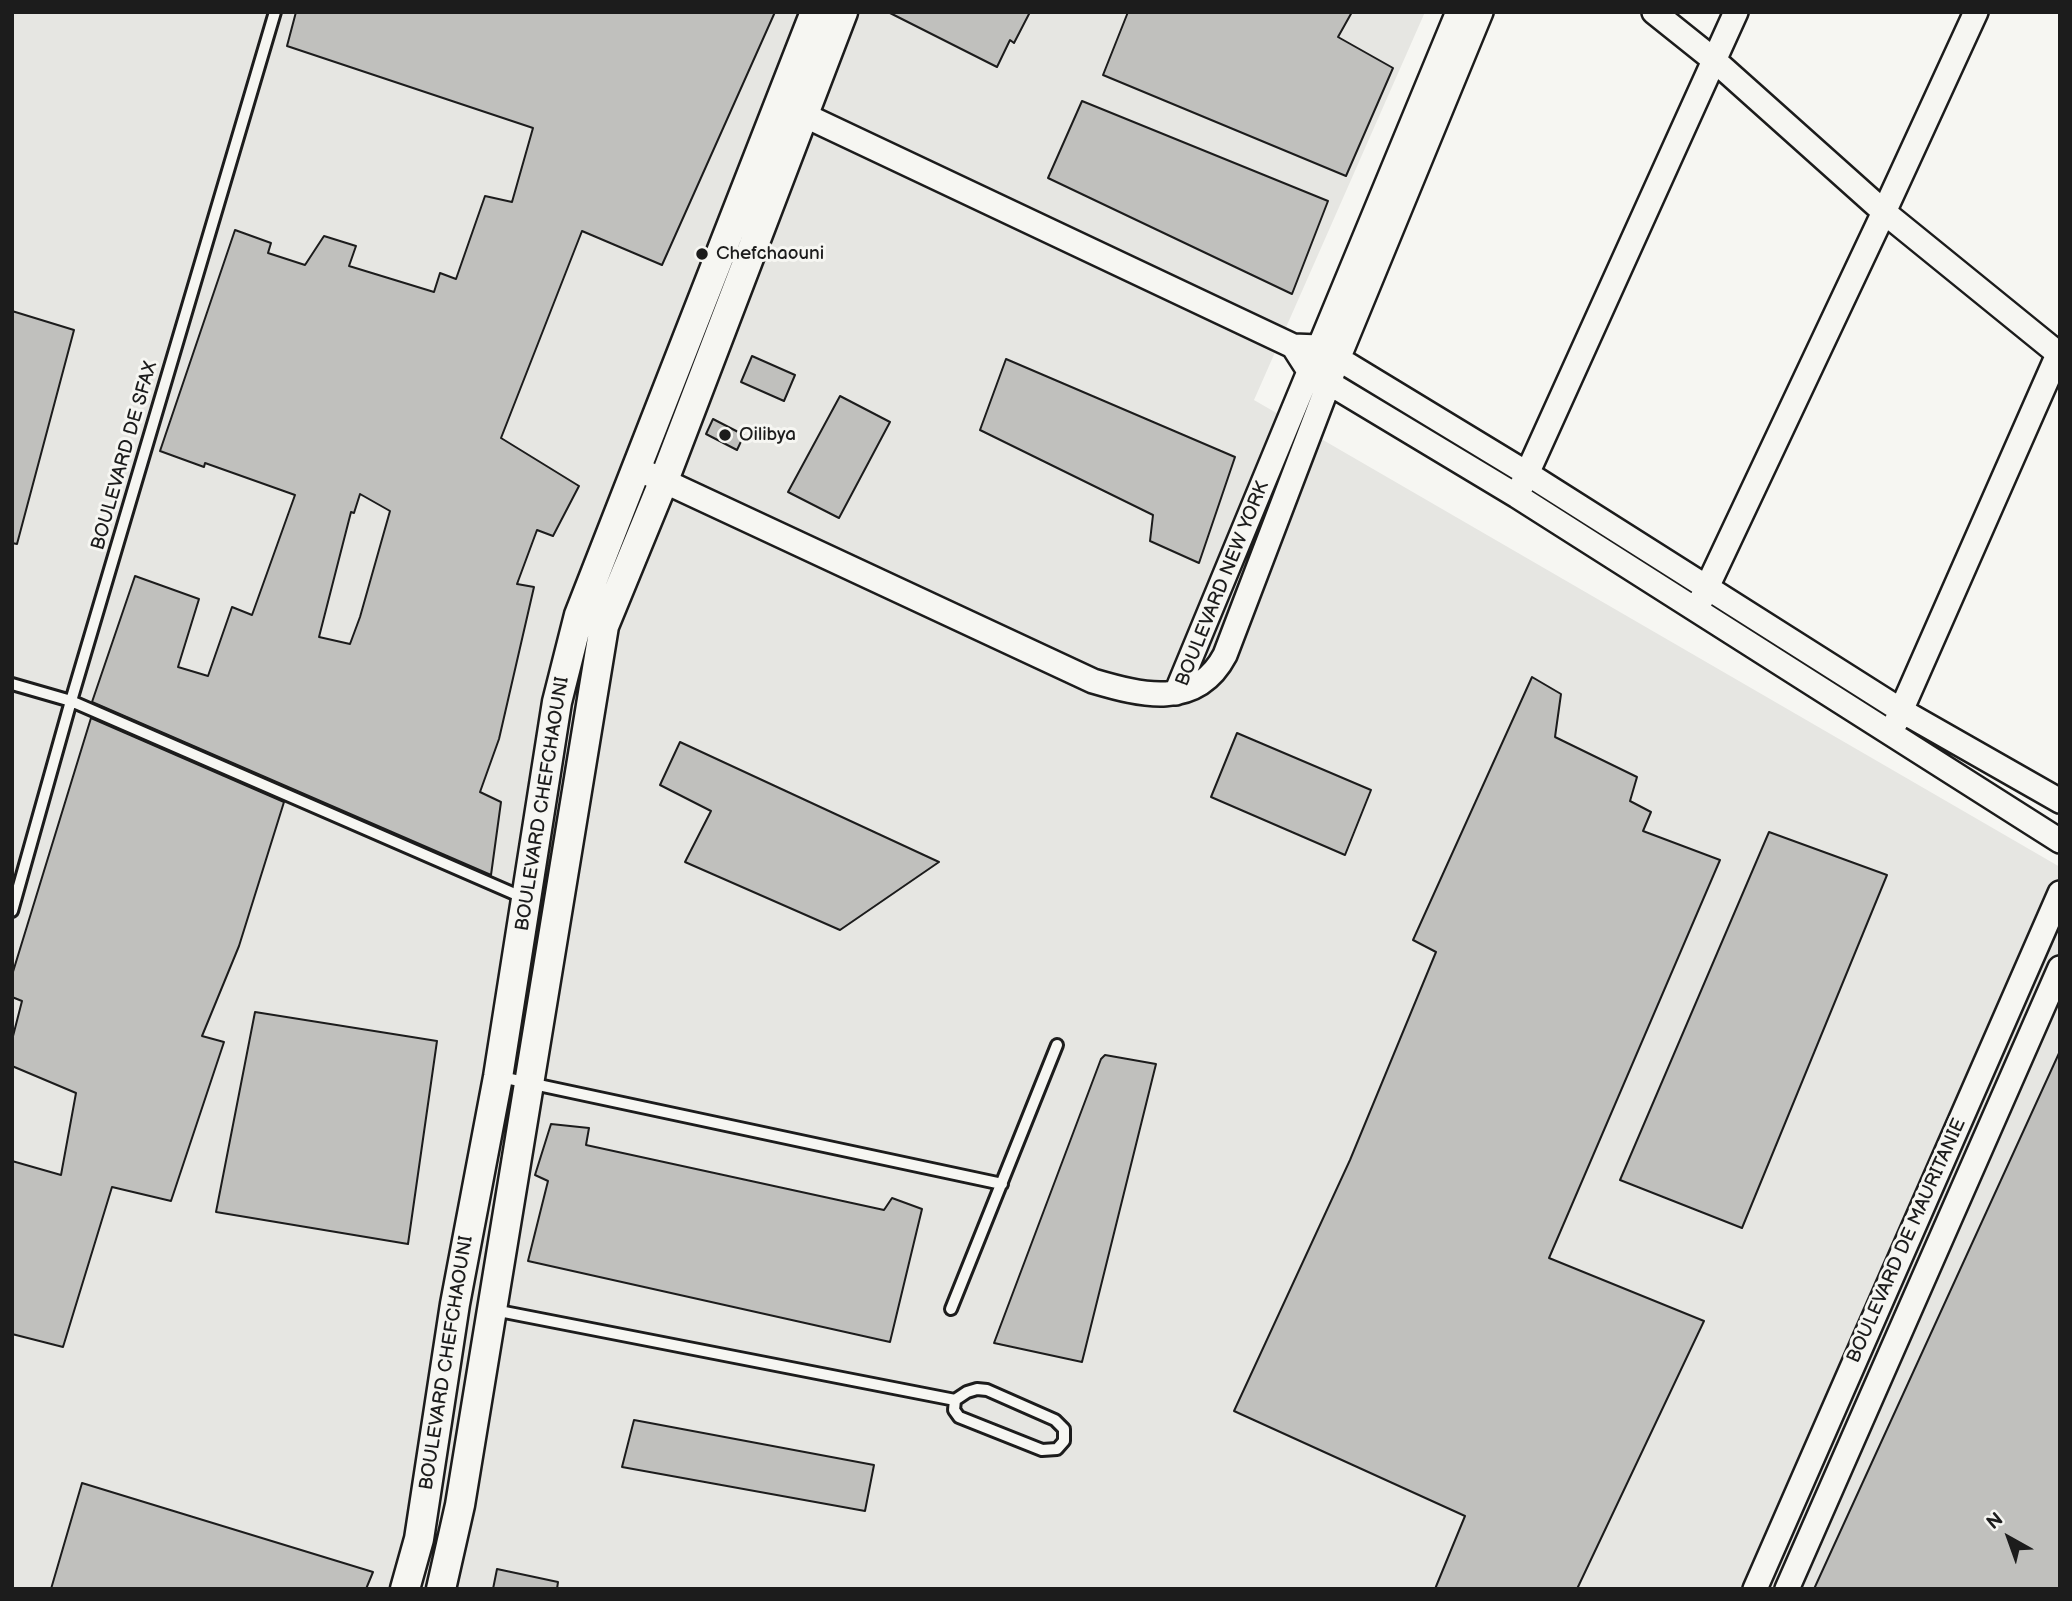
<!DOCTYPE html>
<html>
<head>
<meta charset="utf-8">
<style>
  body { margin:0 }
  #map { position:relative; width:2072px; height:1601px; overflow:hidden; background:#f6f6f2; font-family:"Balsamiq Sans",sans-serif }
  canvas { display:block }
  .frame { position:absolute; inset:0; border:14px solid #1c1c1c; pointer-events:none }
  .north { position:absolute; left:1974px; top:1503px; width:70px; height:70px; -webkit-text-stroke:5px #f6f6f2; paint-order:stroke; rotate:320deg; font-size:19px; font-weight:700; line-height:28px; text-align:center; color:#1c1c1c }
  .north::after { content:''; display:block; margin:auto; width:24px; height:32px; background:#1c1c1c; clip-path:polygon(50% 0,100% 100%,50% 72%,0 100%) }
</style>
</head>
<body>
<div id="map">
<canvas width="2072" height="1601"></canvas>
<div class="frame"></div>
<div class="north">N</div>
</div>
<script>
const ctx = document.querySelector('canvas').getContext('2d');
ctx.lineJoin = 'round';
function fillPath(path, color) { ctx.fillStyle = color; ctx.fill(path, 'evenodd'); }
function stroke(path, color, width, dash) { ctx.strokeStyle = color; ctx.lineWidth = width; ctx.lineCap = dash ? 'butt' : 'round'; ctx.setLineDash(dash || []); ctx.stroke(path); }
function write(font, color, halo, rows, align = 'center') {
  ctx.font = font + ' "Balsamiq Sans",sans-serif'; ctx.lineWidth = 6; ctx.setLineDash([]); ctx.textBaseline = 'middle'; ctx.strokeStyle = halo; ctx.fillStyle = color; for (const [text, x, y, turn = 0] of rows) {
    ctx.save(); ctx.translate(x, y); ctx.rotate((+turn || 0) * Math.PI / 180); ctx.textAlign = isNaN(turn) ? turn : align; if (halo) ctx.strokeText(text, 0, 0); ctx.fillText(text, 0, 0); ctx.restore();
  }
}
fillPath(new Path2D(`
  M12 12H1425L1254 400 2060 867V1589H12Z`), '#e6e6e2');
const building = new Path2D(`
  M296 12H775L662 265 582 231 501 438 579 486 553 536 537 530 517 584 534 587 499 739 480 792 501 802 491 875 92 702 135 576 199 599 178 667 208 676 232 607 252 615 295 495 205 463 204 467 160 451 235 230 271 243 268 253 305 265 324 236 356 246 349 266 434 292 440 273 456 279 485 196 512 202 533 128 287 46ZM360 494 390 511 360 617 350 644 319 637 351 512 354 513Z
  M888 12H1030L1014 43 1010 40 997 67Z
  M1128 12H1352L1338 37 1393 68 1346 176 1103 75Z
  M1082 101 1328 201 1292 294 1048 178Z
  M12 311 74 330 17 544 12 543Z
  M752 356 795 375 784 401 741 382Z
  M1006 359 1235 457 1199 563 1150 541 1153 515 980 430Z
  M840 396 890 422 839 518 788 492Z
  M713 419 744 435 737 450 706 434Z
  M1532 677 1561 694 1555 737 1637 777 1630 801 1651 812 1643 831 1720 860 1549 1258 1704 1321 1577 1589H1435L1465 1516 1234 1411 1350 1160 1436 952 1413 940Z
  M91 718 284 802 239 946 202 1036 224 1042 171 1201 112 1187 63 1347 12 1334V1161L61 1175 76 1093 12 1066V1040L22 1001 12 997V975Z
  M1237 733 1371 790 1345 855 1211 797Z
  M680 742 939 862 840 930 685 862 711 811 660 785Z
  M1769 832 1887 875 1742 1228 1620 1180Z
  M255 1012 437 1041 408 1244 216 1212Z
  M2060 1051V1589H1814Z
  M1105 1055 1156 1064 1082 1362 994 1343 1101 1059Z
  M551 1124 589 1128 586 1145 884 1210 892 1198 922 1209 890 1342 528 1261 548 1181 535 1175Z
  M634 1420 874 1465 865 1511 622 1467Z
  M82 1483 373 1572 366 1589H51Z
  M497 1569 558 1582 557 1589H493Z`);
fillPath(building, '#c0c0bd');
stroke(building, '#1c1c1c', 2);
const service = new Path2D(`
  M12 684 71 701 524 898
  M12 911 71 701 275 12
  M501 1077 1002 1184
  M951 1309 1057 1045
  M494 1310 955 1400
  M977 1389 987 1390 1055 1420 1064 1429V1441L1057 1449 1042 1450 959 1417 954 1410 955 1400 967 1392Z`);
const minor = new Path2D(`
  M1654 12 1714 60 1884 212 2060 355
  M804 115 1293 346 1319 347 1528 474 1902 711 2060 801
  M1293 346 1309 371 1517 496 2060 841
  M636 468 1093 681C1141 695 1196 710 1225 655L1338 359 1481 12
  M1521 487 1736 12
  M1701 600 1884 212 1976 12
  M1176 693 1458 12
  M1896 722 2060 350
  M1755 1589 2060 893
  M1787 1589 2060 968`);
const tertiary = new Path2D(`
  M405 1589 419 1539 455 1304 498 1077 557 702 579 615 815 12
  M441 1589 460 1505 604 626 664 480 843 12`);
stroke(service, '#1c1c1c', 16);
stroke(minor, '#1c1c1c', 28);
stroke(tertiary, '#1c1c1c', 33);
stroke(service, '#f6f6f2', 10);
stroke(minor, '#f6f6f2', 23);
stroke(tertiary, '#f6f6f2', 28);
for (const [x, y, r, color] of [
  [702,254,7,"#1c1c1c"],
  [725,435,7,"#1c1c1c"]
]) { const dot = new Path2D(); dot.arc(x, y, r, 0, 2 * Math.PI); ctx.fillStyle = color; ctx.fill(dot); stroke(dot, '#f6f6f2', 2.5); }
write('19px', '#1c1c1c', '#f6f6f2', [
  ["Chefchaouni",716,254],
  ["Oilibya",739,435]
], 'left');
write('19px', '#1c1c1c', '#f6f6f2', [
  ["BOULEVARD DE SFAX",125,456,-74],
  ["BOULEVARD NEW YORK",1223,584,-68],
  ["BOULEVARD CHEFCHAOUNI",543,804,-81],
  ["BOULEVARD DE MAURITANIE",1907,1241,-66],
  ["BOULEVARD CHEFCHAOUNI",447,1363,-81]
]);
</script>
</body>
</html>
